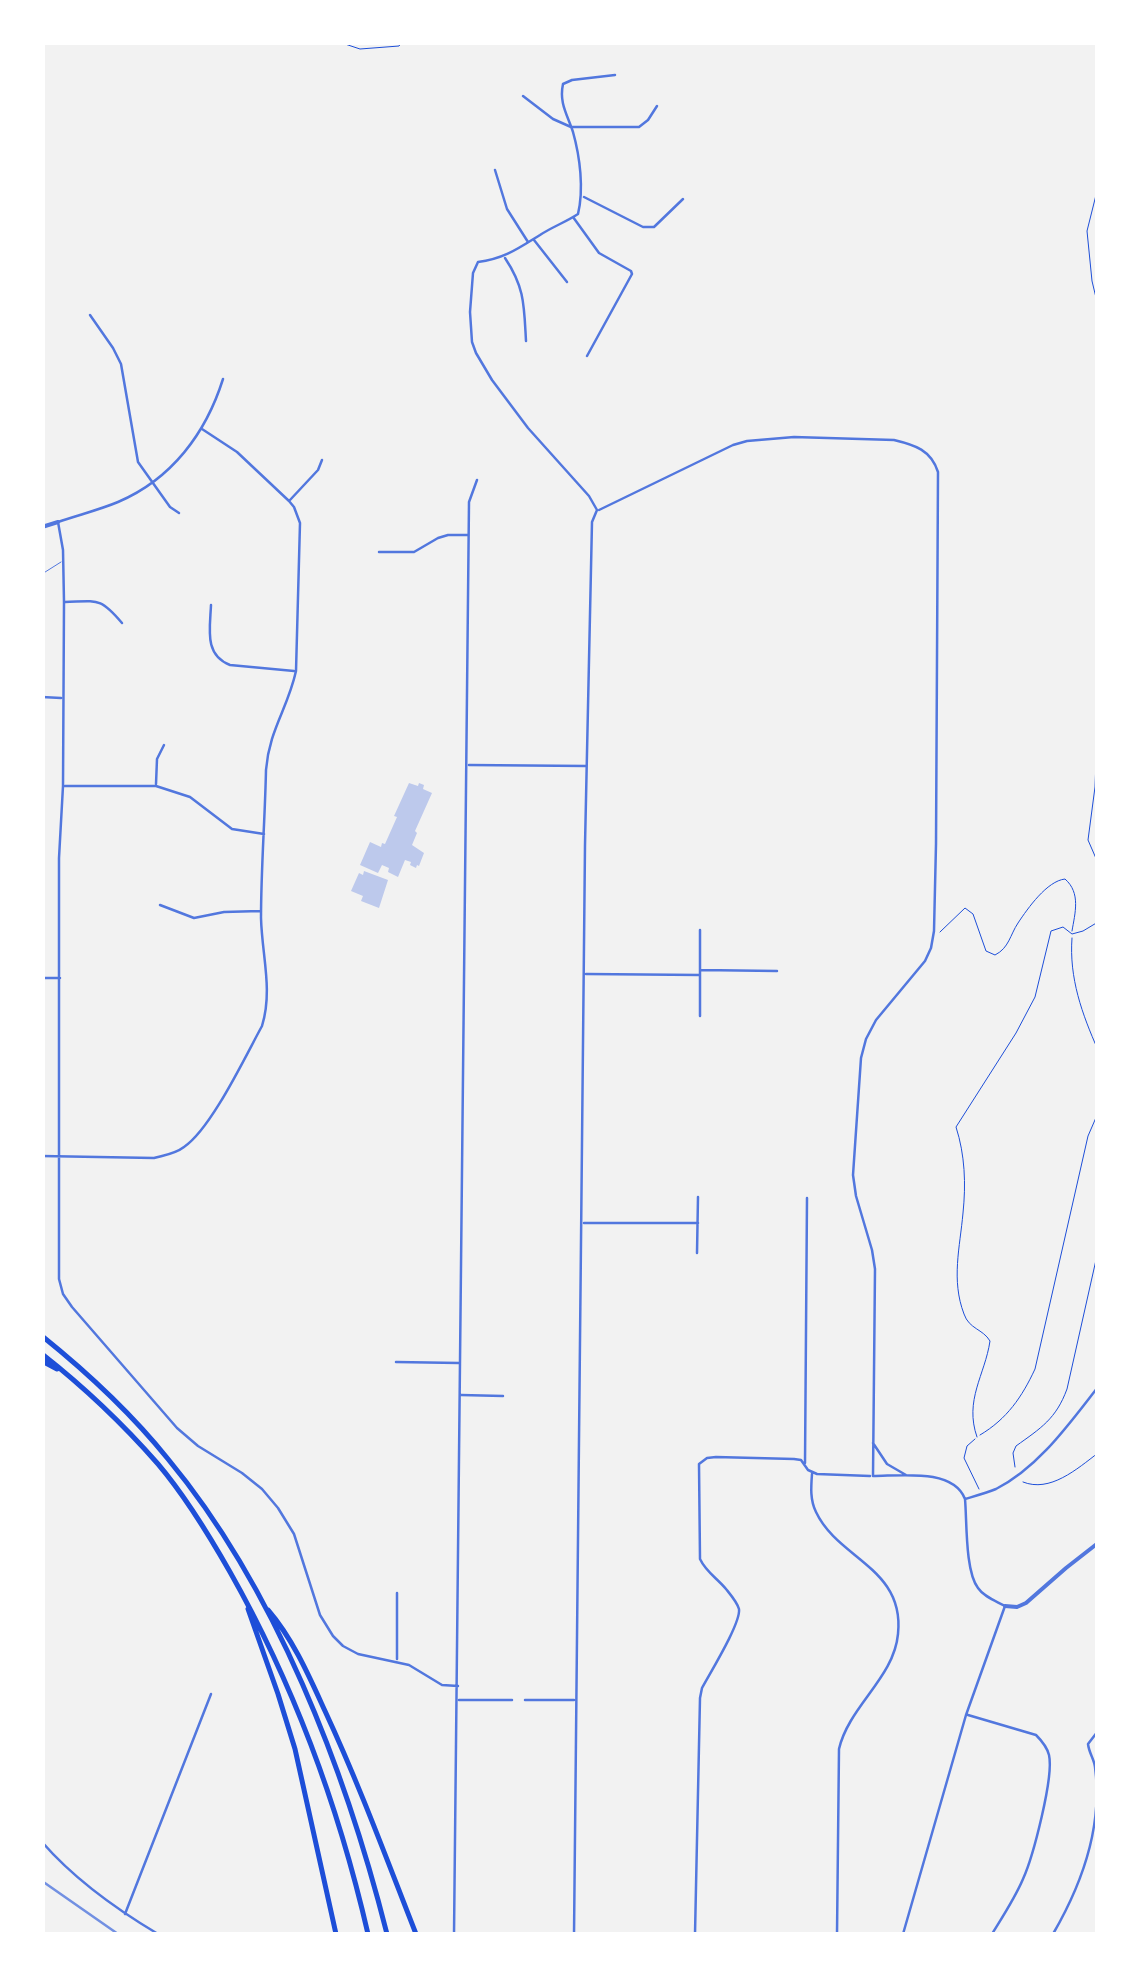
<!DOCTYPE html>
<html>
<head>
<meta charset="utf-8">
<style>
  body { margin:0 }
  #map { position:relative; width:1140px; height:1977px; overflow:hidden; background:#f2f2f2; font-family:"Asap Condensed",sans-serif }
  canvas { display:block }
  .frame { position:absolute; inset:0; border:45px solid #fff; pointer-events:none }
</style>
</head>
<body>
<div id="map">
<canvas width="1140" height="1977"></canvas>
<div class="frame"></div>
</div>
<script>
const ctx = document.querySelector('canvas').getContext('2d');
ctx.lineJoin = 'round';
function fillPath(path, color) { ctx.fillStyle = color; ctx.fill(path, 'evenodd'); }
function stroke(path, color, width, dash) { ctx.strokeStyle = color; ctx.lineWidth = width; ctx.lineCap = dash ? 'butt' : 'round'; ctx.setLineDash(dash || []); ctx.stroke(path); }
fillPath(new Path2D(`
  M409 783 418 786 419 783 424 785 423 789 432 793 415 831 417 833 412 845 424 853 419 866 417 865 416 868 410 865 411 862 405 860 398 877 388 872 389 868 382 865 378 873 360 865 370 842 381 847 382 843 385 844 397 817 394 816Z
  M364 871 388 880 379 908 361 901 363 896 351 891 359 873 363 875Z`), '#bdc9ec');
stroke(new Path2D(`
  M339 42 360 49 399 46 402 42
  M1098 140V141
  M1098 187 1087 231 1092 281 1098 306
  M1098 709 1095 787 1088 840 1098 863
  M940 932 965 908 973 914 986 951 995 955C1009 948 1010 935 1018 923 1028 908 1047 881 1065 879 1081 893 1075 913 1072 931
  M1072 938C1069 978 1082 1014 1098 1050
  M980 1435C1007 1419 1022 1397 1035 1369L1088 1136 1098 1113
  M977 1437C964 1400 985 1375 990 1341 983 1329 969 1329 964 1314 951 1280 960 1247 963 1213 966 1184 965 1155 956 1127L1016 1033 1035 997 1051 931 1063 927 1072 934 1083 931 1098 922
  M975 1439 967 1446 964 1458 979 1489
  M1015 1467 1013 1453 1016 1446C1041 1428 1056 1419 1067 1389L1098 1251
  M1023 1482C1050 1493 1077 1469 1098 1453`), '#1d4ed8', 1);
stroke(new Path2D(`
  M42 574 61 562`), '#5277de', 1);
stroke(new Path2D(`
  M523 96 553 119 571 127H639L648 120 657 106
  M495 170 507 209 528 242
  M584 197 643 227H654L683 199
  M573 217 599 253 631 271 632 274 587 356
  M534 240 567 282
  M505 258C525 288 524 306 526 341
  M90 315 113 348 121 364 138 462 170 507 179 513
  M223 379C206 433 172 479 118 502 99 510 78 515 58 522L63 550 64 602 63 786 59 858V1279L63 1294 72 1307 177 1428 198 1446 242 1473 262 1489 278 1508 294 1534 320 1615 333 1636 343 1646 358 1654 409 1665 442 1685 458 1686
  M290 500 318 470 322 460
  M599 510 733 445 747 441 794 437 894 440C915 445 931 450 938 472L936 844 934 931 931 948 925 961 876 1020 866 1039 861 1058 853 1175 856 1196 872 1250 875 1269 873 1476C900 1476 953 1468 965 1499 967 1521 965 1571 978 1588 984 1597 996 1601 1005 1606L966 1715 903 1934
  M379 552H414L438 538 448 535H468
  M65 602C98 601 100 597 122 623
  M211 605C210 629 204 655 230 665L294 671
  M42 697 61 698
  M469 765 586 766
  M156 784 157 759 164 745
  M65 786H156L190 797 232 829 264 834
  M160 905 194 918 224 912 260 911
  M700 930V1016
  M700 970 777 971
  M586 974 700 975
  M42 978H60
  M42 1156 154 1158C165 1155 175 1154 184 1147 211 1129 245 1057 262 1026 273 990 262 956 261 918 261 869 265 819 266 770 269 730 288 708 296 671L300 523 294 507 289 501 237 452 202 429
  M584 1223H698
  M697 1253 698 1197
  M396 1362 459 1363
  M461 1395 503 1396
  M873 1443 887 1464 906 1475
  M805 1463 807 1198
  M812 1474C811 1487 810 1500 816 1512 838 1559 905 1568 898 1634 894 1678 849 1706 839 1749L837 1934
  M965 1499C975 1496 986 1493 996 1489 1038 1468 1069 1424 1098 1387
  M397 1593V1659
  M459 1700H512
  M525 1700H574
  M968 1715 1036 1735C1042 1741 1047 1747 1049 1755 1054 1777 1033 1857 1023 1879 1015 1898 1003 1916 992 1934
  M42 1842C75 1880 116 1909 158 1934
  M125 1914 211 1694
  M454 1934 469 502 477 480
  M574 1934 585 845 592 522 597 510 589 496 528 428 492 380 476 353 472 342 470 312 473 273 478 262C504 259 519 248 540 235 552 227 566 222 578 214 584 189 580 157 573 132 567 114 559 103 563 84L572 80 615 75
  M695 1934 700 1698 702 1688C710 1673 741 1623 739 1609 737 1602 730 1594 726 1589 717 1578 706 1572 700 1559L699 1464 707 1458 716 1457 794 1459 801 1460 808 1470 817 1474 870 1476
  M1053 1934C1082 1884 1103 1826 1095 1767 1094 1759 1089 1753 1088 1744L1098 1731`), '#5277de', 2.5);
stroke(new Path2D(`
  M42 527 58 522
  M1005 1606 1017 1607 1026 1603 1066 1568 1098 1543`), '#5277de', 4);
stroke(new Path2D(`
  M42 1336C88 1373 131 1413 168 1459 276 1589 346 1772 387 1934
  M42 1354C84 1387 123 1424 158 1464 186 1497 209 1535 230 1572 294 1685 339 1808 368 1934
  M42 1361 57 1369
  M248 1609 278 1694 295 1749 336 1934
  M268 1610C293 1639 309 1676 325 1711 359 1784 387 1860 416 1934`), '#1d4ed8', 5);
stroke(new Path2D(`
  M42 1881 118 1934`), '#7290e2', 2.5);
</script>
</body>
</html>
